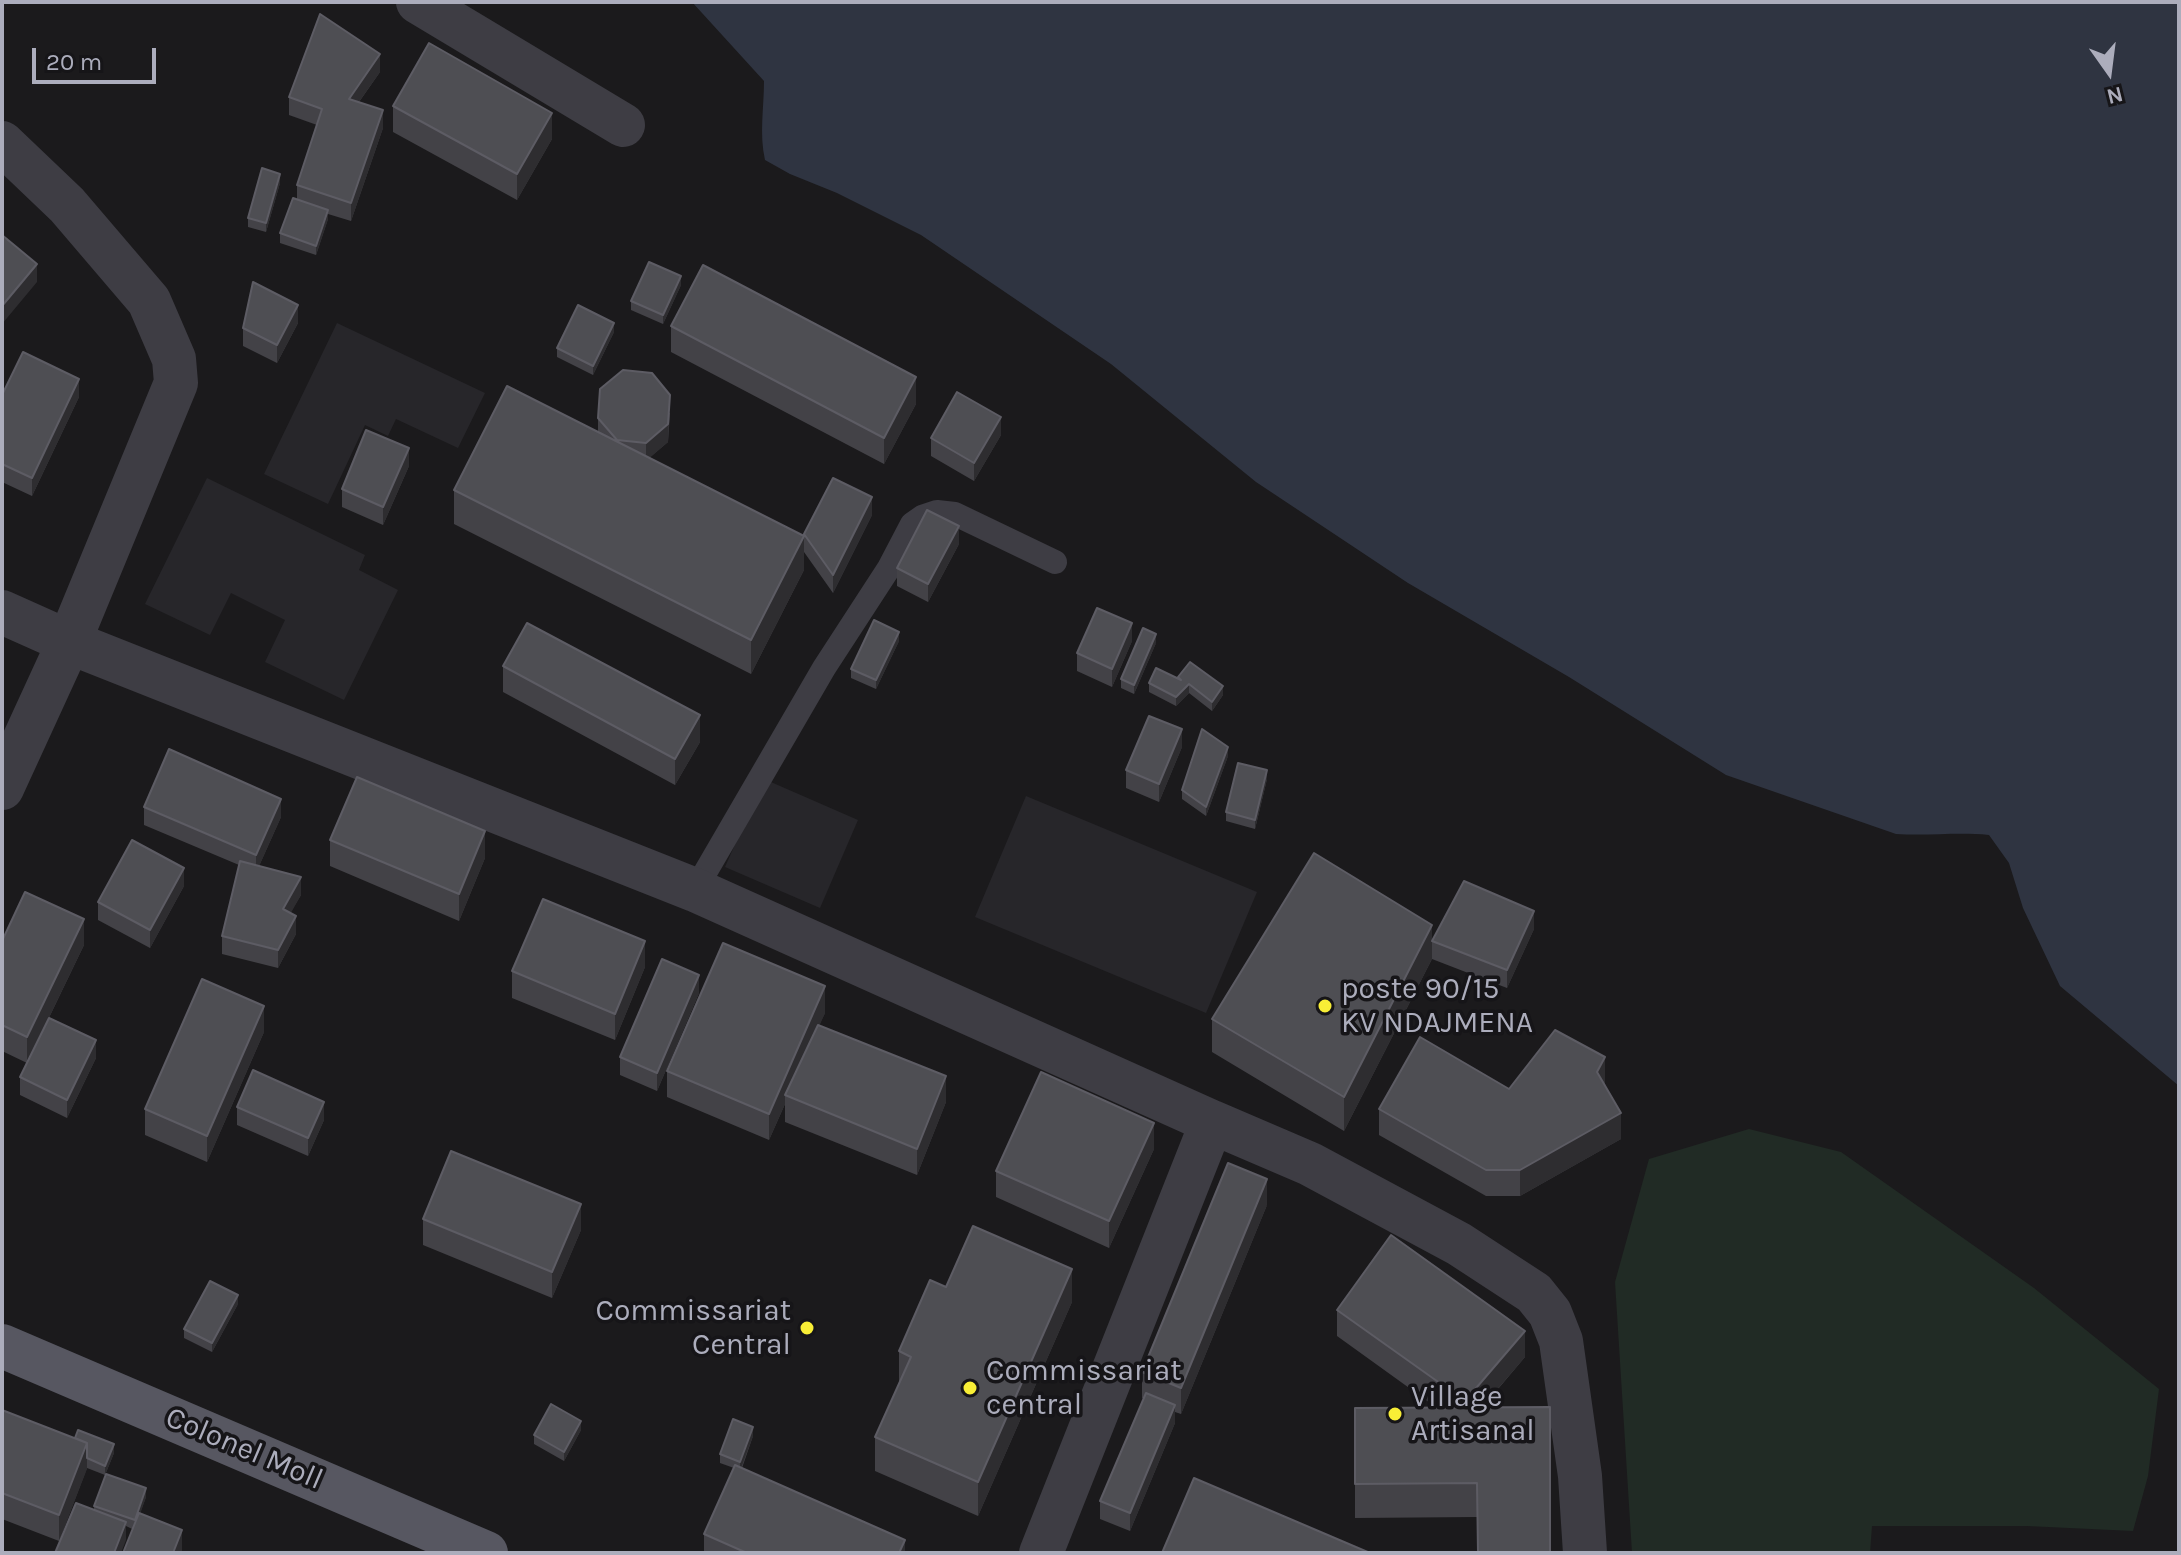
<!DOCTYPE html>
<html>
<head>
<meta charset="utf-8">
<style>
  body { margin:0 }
  #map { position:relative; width:2181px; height:1555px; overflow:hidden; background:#1b1a1c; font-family:Karla,sans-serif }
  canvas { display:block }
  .frame { position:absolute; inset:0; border:4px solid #acadbc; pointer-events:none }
  .north { position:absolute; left:2069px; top:32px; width:80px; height:80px; -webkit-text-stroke:6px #161518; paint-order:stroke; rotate:166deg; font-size:22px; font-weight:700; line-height:32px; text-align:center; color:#acadbc }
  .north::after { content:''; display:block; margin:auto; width:28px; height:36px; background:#acadbc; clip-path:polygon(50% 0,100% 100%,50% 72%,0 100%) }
  .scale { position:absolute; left:32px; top:48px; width:124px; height:36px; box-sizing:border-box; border:4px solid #acadbc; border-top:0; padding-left:10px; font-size:24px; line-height:28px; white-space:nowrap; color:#acadbc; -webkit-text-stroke:6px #161518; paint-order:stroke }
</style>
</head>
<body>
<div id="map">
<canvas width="2181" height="1555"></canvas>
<div class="frame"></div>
<div class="north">N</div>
<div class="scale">20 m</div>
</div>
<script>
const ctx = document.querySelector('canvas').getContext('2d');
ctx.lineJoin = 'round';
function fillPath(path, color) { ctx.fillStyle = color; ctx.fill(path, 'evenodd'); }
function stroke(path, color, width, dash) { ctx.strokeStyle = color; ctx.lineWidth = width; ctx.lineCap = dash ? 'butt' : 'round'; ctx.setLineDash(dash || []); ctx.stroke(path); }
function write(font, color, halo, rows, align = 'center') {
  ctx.font = font + ' Karla,sans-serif'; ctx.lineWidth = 7; ctx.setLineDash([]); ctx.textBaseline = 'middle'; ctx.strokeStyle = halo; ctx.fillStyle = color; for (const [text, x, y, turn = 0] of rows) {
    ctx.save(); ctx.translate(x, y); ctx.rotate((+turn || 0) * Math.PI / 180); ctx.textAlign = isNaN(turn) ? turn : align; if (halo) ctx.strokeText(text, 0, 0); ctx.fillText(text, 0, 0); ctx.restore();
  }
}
fillPath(new Path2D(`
  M337 323 485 393 458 448 396 419 388 436 365 425 328 504 264 474Z
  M207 478 365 555 359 570 398 590 344 700 265 662 285 620 231 593 210 635 145 604Z
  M764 779 858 820 820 908 725 867Z
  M1026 796 1257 892 1206 1013 975 917Z`), '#27262a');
fillPath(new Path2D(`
  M1749 1129 1841 1152 2034 1288 2159 1389 2148 1476 2133 1531 2027 1526H1872L1870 1553H1632L1615 1282 1649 1159Z`), '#212b25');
fillPath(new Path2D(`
  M692 2H2179V1086L2060 986 2023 908 2009 863 1989 835C1958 832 1928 836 1896 834L1726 775 1569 677 1408 583 1256 482 1111 364 921 235 837 193 790 174 765 160C759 134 764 108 764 81Z`), '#2f3441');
stroke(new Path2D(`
  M695 890 824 668 889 568 912 524 922 517 937 512 955 514 1055 562`), '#3e3d44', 24);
stroke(new Path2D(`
  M418 2 623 125
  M2 143 67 205 149 301 174 359 176 383 69 642 2 788
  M2 612 69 642 695 890 1212 1122
  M1041 1553 1212 1122 1310 1164 1459 1244 1534 1293 1550 1313 1561 1341 1580 1476 1585 1553`), '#3e3d44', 44);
stroke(new Path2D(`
  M2 1346 486 1553`), '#575761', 44);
fillPath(new Path2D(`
  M380 72 359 102 383 128 351 221 328 214V219L316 255 280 243V233L297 199V185L317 125 289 115V97Z
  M393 106 552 139 517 200 393 132Z
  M280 183 266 232 248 227V218Z
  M681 285 663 324 631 310V301Z
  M298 323 277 363 243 346V328Z
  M671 326 916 404 884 464 671 352Z
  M614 332 593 375 557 357V348Z
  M2 395 79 397 32 496 2 482Z
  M670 413 668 442 649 458 804 570 751 674 454 524V490L598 432V418Z
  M1001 435 974 481 931 456V438Z
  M409 466 383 525 342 507V489Z
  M872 515 833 593 804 552V534Z
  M959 544 928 602 897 586V568Z
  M899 641 876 689 851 678V669Z
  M1132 641 1112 687 1077 671V653Z
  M1156 643 1134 694 1121 688V679Z
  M503 666 700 742 675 785 503 692Z
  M1178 677 1223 695 1212 711 1189 693 1176 706 1149 692V683L1178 679Z
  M1182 747 1159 802 1126 788V770Z
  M1228 756 1206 816 1182 799V790Z
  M1267 779 1255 829 1226 821V812Z
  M144 807 281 817 259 866 301 895 290 913 296 934 278 968 222 954V936L239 865 144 825Z
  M330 840 485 858 459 921 330 866Z
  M184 886 150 948 98 920V902Z
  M1534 929 1507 988 1432 959V941Z
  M2 941 84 945 45 1026 96 1058 67 1118 20 1095V1077L27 1063 2 1051Z
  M1432 959 1344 1131 1212 1052V1019Z
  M645 967 615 1040 512 998V971Z
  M699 993 657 1091 620 1075V1057Z
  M825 1013 819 1025 946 1102 917 1175 785 1122V1104L769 1140 667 1097V1071Z
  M264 1032 207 1162 145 1135V1109Z
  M1605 1084 1621 1139 1520 1196H1486L1379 1135V1109L1509 1089Z
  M237 1107 324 1120 308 1156 237 1125Z
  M1154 1149 1109 1248 996 1197V1171Z
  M1267 1205 1181 1414 1175 1412V1423L1130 1531 1100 1519V1501L1144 1399 1142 1398V1372Z
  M423 1219 581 1230 552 1298 423 1245Z
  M946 1287 1072 1302 978 1516 875 1471V1437L899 1383V1351Z
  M238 1304 212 1352 184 1338V1329Z
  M1337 1310 1525 1357 1482 1408 1477 1517 1355 1518V1408H1437L1337 1336Z
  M2 1410 114 1453 105 1475 87 1468 59 1541 2 1519Z
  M581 1430 564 1461 534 1444V1435Z
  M753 1436 742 1468 905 1553H704V1534L734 1468 720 1463V1454Z
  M146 1497 140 1513 182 1553 126 1526V1540L94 1510V1506Z`), '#434247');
fillPath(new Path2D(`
  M380 54V72L349 116V99Z
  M383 110V128L351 221V203Z
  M552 113V139L517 200V174Z
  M280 174V183L266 232V223Z
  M328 210V219L316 255V246Z
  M37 264V282L2 324V306Z
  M681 276V285L663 324V315Z
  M298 305V323L277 363V345Z
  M614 323V332L593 375V366Z
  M916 377V404L884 464V438Z
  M79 379V397L32 496V478Z
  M670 395 668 442 646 461V443Z
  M1001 417V435L974 481V463Z
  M409 448V466L383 525V507Z
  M872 497V515L833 593V575Z
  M959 526V544L928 602V584Z
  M804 536V570L751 674V640Z
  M1132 623V641L1112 687V669Z
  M899 632V641L876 689V680Z
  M1156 634V643L1134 694V685Z
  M1189 684V693L1176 706V697Z
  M1223 686V695L1212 711V702Z
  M700 715V742L675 785V759Z
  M1182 729V747L1159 802V784Z
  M1228 747V756L1206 816V807Z
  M1267 770V779L1255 829V820Z
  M281 799V817L256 873V855Z
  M485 831V858L459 921V894Z
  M184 868V886L150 948V930Z
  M301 877V895L283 927V909Z
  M1534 911V929L1507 988V970Z
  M296 916V934L278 968V950Z
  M84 919V945L27 1063V1037Z
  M1432 925V959L1344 1131V1097Z
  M645 941V967L615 1040V1014Z
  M699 975V993L657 1091V1073Z
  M825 986V1013L788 1097 785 1095V1104L769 1140V1114Z
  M264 1006V1032L207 1162V1136Z
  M96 1040V1058L67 1118V1100Z
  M1605 1057V1084L1597 1098V1072Z
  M946 1076V1102L917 1175V1149Z
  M324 1102V1120L308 1156V1138Z
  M1621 1113V1139L1520 1196V1170Z
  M1154 1123V1149L1109 1248V1221Z
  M1267 1179V1205L1181 1414V1388Z
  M581 1204V1230L552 1298V1272Z
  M1072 1269V1302L978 1516V1482Z
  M238 1295V1304L212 1352V1343Z
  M1525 1331V1357L1465 1427V1401Z
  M1175 1405V1423L1130 1531V1513Z
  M581 1421V1430L564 1461V1452Z
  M753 1427V1436L740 1471V1462Z
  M87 1443V1469L59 1541V1515Z
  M114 1444V1453L105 1475V1466Z
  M146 1488V1497L135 1529V1520Z
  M126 1522V1540L121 1553H114Z
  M182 1530V1553H173Z
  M905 1540V1553H899Z`), '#2e2d30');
const building = new Path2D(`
  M320 14 380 54 349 99 383 110 351 203 297 185 322 109 289 97Z
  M429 43 552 113 517 174 393 106Z
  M262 168 280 174 266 223 248 218Z
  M293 198 328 210 316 246 280 233Z
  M2 235 37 264 2 306Z
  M649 262 681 276 663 315 631 301Z
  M703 265 916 377 884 438 671 326Z
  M253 282 298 305 277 345 243 328Z
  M578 305 614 323 593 366 557 348Z
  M23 352 79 379 32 478 2 464V395Z
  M623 370 652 373 670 395 668 424 646 443 617 440 598 418 600 389Z
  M507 386 804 536 751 640 454 490Z
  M957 392 1001 417 974 463 931 438Z
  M366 430 409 448 383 507 342 489Z
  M833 478 872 497 833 575 804 534Z
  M927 510 959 526 928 584 897 568Z
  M1097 608 1132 623 1112 669 1077 653Z
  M874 620 899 632 876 680 851 669Z
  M527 623 700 715 675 759 503 666Z
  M1143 628 1156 634 1134 685 1121 679Z
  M1190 662 1223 686 1212 702 1189 684 1176 697 1149 683 1156 668 1181 680 1178 677Z
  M1149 716 1182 729 1159 784 1126 770Z
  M1202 729 1228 747 1206 807 1182 790Z
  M169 749 281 799 256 855 144 807Z
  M1238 763 1267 770 1255 820 1226 812Z
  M357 777 485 831 459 894 330 840Z
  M132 840 184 868 150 930 98 902Z
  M1314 853 1432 925 1344 1097 1212 1019Z
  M240 861 301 877 283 909 296 916 278 950 222 936Z
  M1464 881 1534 911 1507 970 1432 941Z
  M25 892 84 919 27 1037 2 1025V941Z
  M543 899 645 941 615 1014 512 971Z
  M723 943 825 986 769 1114 667 1071Z
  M662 959 699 975 657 1073 620 1057Z
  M202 979 264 1006 207 1136 145 1109Z
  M49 1018 96 1040 67 1100 20 1077Z
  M818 1025 946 1076 917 1149 785 1095Z
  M1555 1030 1605 1057 1597 1072 1621 1113 1520 1170H1486L1379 1109 1420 1037 1509 1089Z
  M253 1070 324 1102 308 1138 237 1107Z
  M1041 1072 1154 1123 1109 1221 996 1171Z
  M451 1151 581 1204 552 1272 423 1219Z
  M1228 1163 1267 1179 1181 1388 1142 1372Z
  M973 1226 1072 1269 978 1482 875 1437 911 1357 899 1351 930 1280 946 1287Z
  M1391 1235 1525 1331 1465 1401 1337 1310Z
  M210 1281 238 1295 212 1343 184 1329Z
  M1146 1393 1175 1405 1130 1513 1100 1501Z
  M551 1404 581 1421 564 1452 534 1435Z
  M1550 1407V1553H1478L1477 1483 1355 1484V1408Z
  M2 1410 87 1443 59 1515 2 1493Z
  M733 1419 753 1427 740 1462 720 1454Z
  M78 1430 114 1444 105 1466 87 1458V1443L75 1438Z
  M735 1465 905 1540 899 1553H747L704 1534Z
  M106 1474 146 1488 135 1520 94 1506Z
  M1194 1478 1370 1553H1162Z
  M76 1503 126 1522 114 1553H55Z
  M139 1513 182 1530 173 1553H123Z`);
fillPath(building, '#4e4e53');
stroke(building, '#5d5c64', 2);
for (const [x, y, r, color] of [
  [1325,1006,8,"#f8ee36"],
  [807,1328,8,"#f8ee36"],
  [970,1388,8,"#f8ee36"],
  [1395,1414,8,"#f8ee36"]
]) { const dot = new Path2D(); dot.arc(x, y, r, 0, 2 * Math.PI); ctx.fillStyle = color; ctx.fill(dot); stroke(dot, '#161518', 3); }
write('30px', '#acadbc', '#161518', [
  ["poste 90/15",1341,989],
  ["KV NDAJMENA",1341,1023],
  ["Commissariat",791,1311,"right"],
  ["Central",791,1345,"right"],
  ["Commissariat",986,1371],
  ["central",986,1405],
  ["Village",1411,1397],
  ["Artisanal",1411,1431]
], 'left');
write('30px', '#acadbc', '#161518', [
  ["Colonel Moll",244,1449,23]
]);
</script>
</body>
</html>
